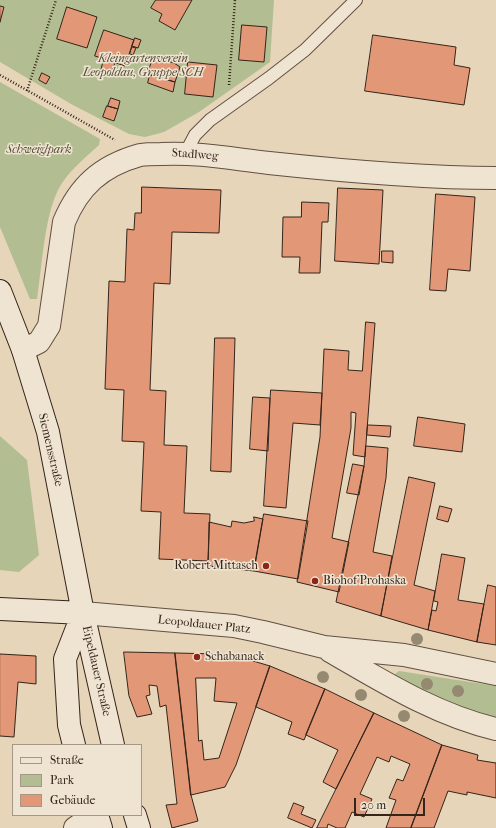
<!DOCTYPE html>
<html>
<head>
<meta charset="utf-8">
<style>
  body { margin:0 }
  #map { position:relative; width:496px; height:828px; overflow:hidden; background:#e6d5b8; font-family:"IM FELL French Canon",serif }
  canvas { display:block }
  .legend { position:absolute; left:12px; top:744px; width:130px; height:72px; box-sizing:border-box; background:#efe4d1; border:1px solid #a59788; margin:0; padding:5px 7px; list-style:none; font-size:12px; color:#35241a }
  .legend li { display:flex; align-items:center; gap:8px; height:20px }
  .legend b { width:20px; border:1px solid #a59788 }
  .scale { position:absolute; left:354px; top:798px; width:71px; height:18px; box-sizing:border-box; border:2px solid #35241a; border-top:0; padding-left:5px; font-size:12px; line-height:14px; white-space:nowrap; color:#35241a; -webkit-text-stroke:3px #efe4d1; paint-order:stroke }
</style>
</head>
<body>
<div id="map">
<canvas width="496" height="828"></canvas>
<ul class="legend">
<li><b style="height:5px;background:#efe4d1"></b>Straße</li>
<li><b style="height:11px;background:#b2be91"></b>Park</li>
<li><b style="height:11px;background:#e29776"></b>Gebäude</li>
</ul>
<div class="scale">20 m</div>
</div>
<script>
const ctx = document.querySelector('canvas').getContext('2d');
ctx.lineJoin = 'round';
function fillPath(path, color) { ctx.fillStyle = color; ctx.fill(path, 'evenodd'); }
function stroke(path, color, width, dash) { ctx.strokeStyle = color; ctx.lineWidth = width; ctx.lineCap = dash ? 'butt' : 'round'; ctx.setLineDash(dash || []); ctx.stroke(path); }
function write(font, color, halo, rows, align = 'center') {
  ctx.font = font + ' "IM FELL French Canon",serif'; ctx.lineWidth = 3; ctx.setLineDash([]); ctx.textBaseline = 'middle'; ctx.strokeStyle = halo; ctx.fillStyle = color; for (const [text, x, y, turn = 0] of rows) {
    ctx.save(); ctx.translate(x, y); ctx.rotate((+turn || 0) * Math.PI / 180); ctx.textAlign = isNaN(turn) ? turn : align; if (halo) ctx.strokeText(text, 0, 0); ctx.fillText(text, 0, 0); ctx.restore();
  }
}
fillPath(new Path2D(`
  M0 0H274L270 62 199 112 164 132 145 137 129 134 71 104 0 62Z
  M0 82 100 139 99 145C85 158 67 172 58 190 44 219 42 267 37 299H30L0 227Z
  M0 436 27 460 39 555 19 572 0 570Z
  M399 671 496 686V721L396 679 395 674Z`), '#b2be91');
const building = new Path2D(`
  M156 0H192L175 30 159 21 162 14 151 8Z
  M0 6 4 7 0 22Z
  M67 7 97 17 87 48 57 39Z
  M242 25 267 27 264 62 239 60Z
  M104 30 134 40 125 66 95 56Z
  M373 35 456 47 454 65 470 68 464 105 365 91Z
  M135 38 141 40 138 48 132 46Z
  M132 47 136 48 133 55 130 54Z
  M153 57 174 63 180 67 175 82 148 74Z
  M104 59 115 63 110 74 101 71Z
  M188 62 217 65 213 97 185 94Z
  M42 73 50 77 46 84 39 80Z
  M150 75 175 82 173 92 148 83Z
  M111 98 120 101 118 109 108 106Z
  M107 106 118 109 114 121 103 117Z
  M142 187 221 190 219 233 172 232 170 284 154 283 150 390 166 391 164 445 187 446 184 513 210 514 208 561 159 559 161 512 141 511 144 442 122 441 124 390 105 389 109 281 125 282 127 229 134 230 135 213H141Z
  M338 188 383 190 379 264 335 261Z
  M436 194 475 197 470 271 448 269 446 291 430 290Z
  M302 202 329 203 328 222H322L320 273H299L300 257H282L283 217H301Z
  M382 251H393V263L382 262Z
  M366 322 375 323 365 457 353 455 356 413 351 412V428L332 538 349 542 339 592 297 582 320 437 324 349 349 351 348 370 362 371Z
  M215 338H235L231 472 211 471Z
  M271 390 322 393 320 425 293 423 286 508 264 506Z
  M253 397 270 398 268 451 250 449Z
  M418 417 465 424 462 452 414 446Z
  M368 425 391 426 390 437 367 435Z
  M366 446 388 448 386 478 373 552 392 556 381 616 336 602 364 466Z
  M353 464 364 466 359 495 347 493Z
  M409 477 435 483 414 585 435 591 428 630 381 616Z
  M440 506 452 509 448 522 437 519Z
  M264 514 308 521 298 579 254 571Z
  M254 517 263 519 254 571 208 566 209 522 231 527 232 521 244 523 254 521Z
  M442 554 465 558 458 600 484 604 477 642 428 630 432 610 436 611 438 602 434 601Z
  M488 585 496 587V645L477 642Z
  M124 652 175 653 191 795 198 821 172 828 166 805 177 804 166 705 160 707 157 686 149 685 150 695 146 696 152 714 137 717 129 696Z
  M175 653 219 654 254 657 253 661 270 666 236 765 225 787 191 795ZM196 678H216L214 701 237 703 219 758 204 760 202 740 199 741Z
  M0 654 36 656V684L18 682 14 737 0 736Z
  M270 666 325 689 304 740 288 734 292 722 256 707Z
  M325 689 374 713 336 789 323 782 338 750 306 735Z
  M374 713 442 745 411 828H386L396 800 389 798 397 779 403 781 410 764 391 756 389 762 377 757 360 794 372 799 364 817 352 812 345 828H337L328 824 327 828H317Z
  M442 745 478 755 477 760 496 763V798L467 792V795L448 791 434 828H411Z
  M294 803 304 807 301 814 316 820 312 828 288 818Z`);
fillPath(building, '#e29776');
stroke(building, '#35241a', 1);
const service = new Path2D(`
  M186 152 195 135 210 120 269 78 305 50 356 0`);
const minor = new Path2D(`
  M23 350 39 342 49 326 64 222C79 186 101 166 140 155 146 154 154 154 161 154 198 152 233 159 269 163 344 171 420 178 496 178
  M75 828 94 815`);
const tertiary = new Path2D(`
  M83 613 234 626 263 632 324 647 404 655 496 674
  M330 651C382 681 436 715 496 729`);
const secondary = new Path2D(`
  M0 291 23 350 48 432 83 613 113 745
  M0 609 83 613
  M74 745 69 725 65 659 83 613
  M97 815 101 828
  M135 815 139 828`);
stroke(service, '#615042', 14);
stroke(minor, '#615042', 24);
stroke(tertiary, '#615042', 24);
stroke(secondary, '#35241a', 24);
stroke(new Path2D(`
  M0 75 115 140
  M229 85 235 0
  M27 91 56 0`), '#35241a', 2.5, [1, 2]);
stroke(service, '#efe4d1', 12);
stroke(minor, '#efe4d1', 22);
stroke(tertiary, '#efe4d1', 22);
stroke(secondary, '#efe4d1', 22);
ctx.fillStyle = '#968972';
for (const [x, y] of [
  [417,639],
  [323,677],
  [427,684],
  [458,691],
  [361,695],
  [404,716]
]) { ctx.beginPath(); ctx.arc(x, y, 6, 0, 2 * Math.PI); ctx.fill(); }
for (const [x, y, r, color] of [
  [266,566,4,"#8f2418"],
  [315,581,4,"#8f2418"],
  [197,657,4,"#8f2418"]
]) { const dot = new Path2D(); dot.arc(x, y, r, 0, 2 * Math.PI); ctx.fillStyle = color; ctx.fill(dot); stroke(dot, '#efe4d1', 1.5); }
write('italic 12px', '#544a38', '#efe4d1', [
  ["Kleingartenverein",143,59],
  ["Leopoldau, Gruppe SCH",143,73],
  ["Schweiglpark",39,150]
]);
write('12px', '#35241a', '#efe4d1', [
  ["Stadlweg",195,155,4],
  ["Siemensstraße",50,450,77],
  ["Leopoldauer Platz",204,625,6],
  ["Eipeldauer Straße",96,671,77]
]);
write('12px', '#35241a', '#efe4d1', [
  ["Robert Mittasch",258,566,"right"],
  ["Biohof Prohaska",323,581],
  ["Schabanack",205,657]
], 'left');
</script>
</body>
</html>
